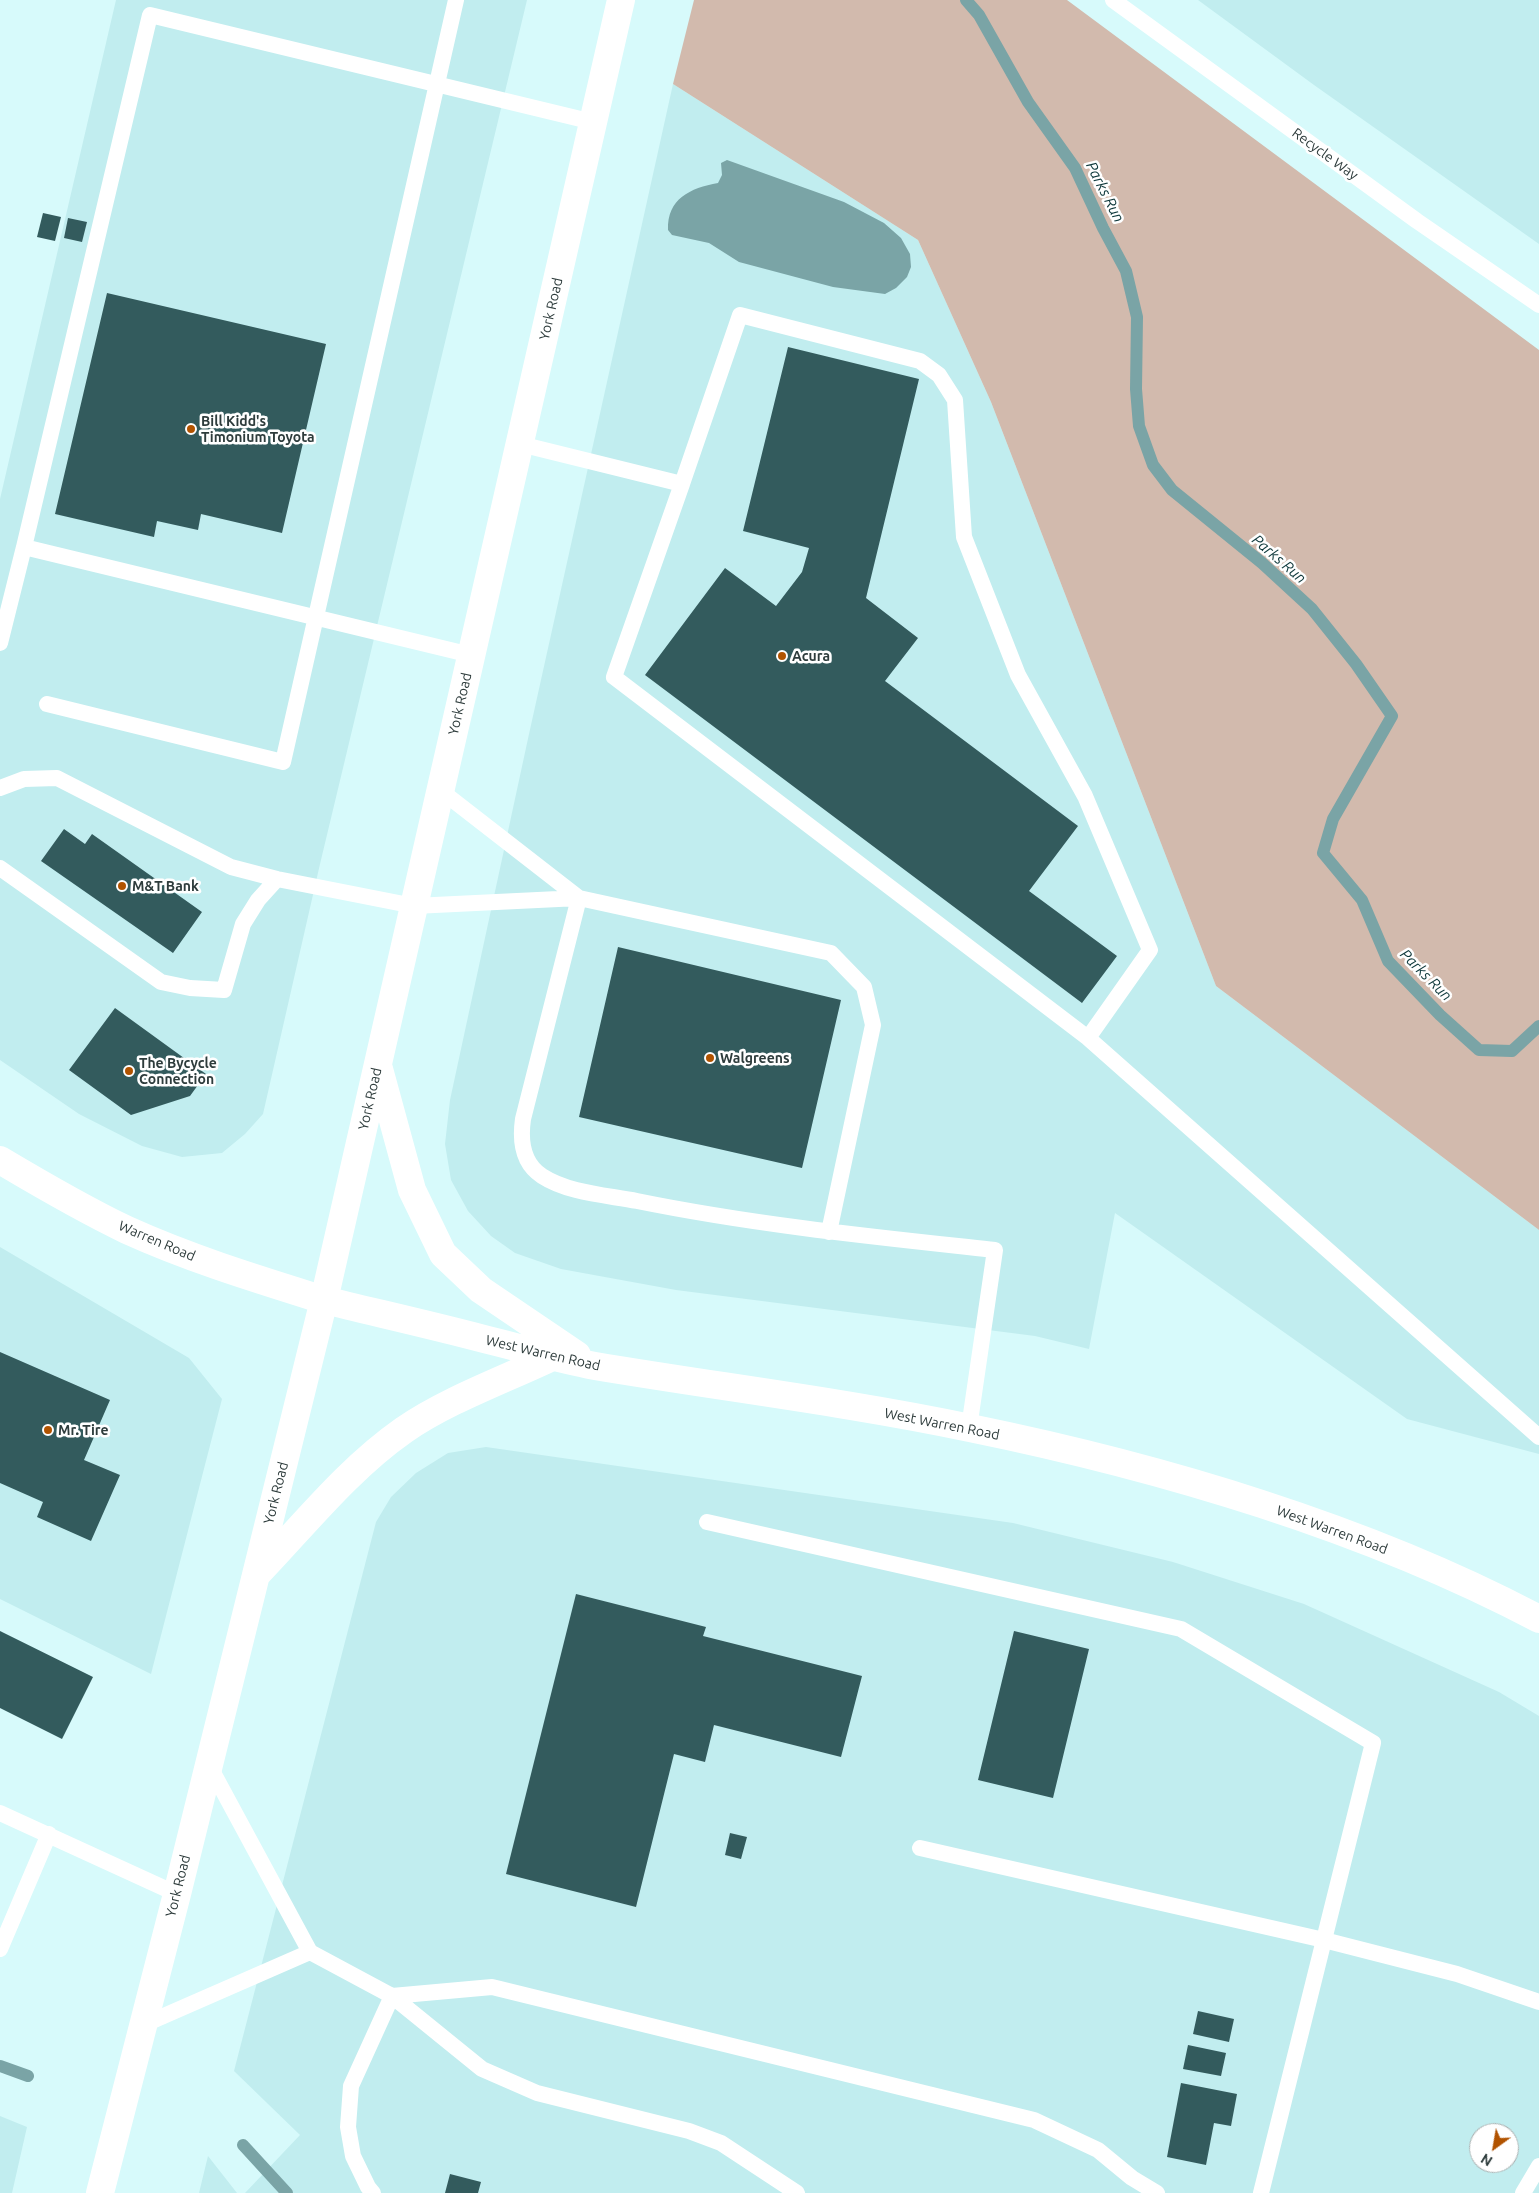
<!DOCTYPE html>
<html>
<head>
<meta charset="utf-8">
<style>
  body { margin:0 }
  #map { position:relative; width:1539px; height:2193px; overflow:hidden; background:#d7fafb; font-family:Ubuntu,sans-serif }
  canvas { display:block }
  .north { position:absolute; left:1469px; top:2123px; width:50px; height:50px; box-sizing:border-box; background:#fff; border:1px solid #abb1b1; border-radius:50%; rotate:212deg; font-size:14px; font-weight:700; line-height:20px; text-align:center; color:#2e3c3c }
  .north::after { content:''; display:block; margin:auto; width:18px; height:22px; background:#b15300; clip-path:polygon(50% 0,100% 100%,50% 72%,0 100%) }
</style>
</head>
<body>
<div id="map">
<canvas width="1539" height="2193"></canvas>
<div class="north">N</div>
</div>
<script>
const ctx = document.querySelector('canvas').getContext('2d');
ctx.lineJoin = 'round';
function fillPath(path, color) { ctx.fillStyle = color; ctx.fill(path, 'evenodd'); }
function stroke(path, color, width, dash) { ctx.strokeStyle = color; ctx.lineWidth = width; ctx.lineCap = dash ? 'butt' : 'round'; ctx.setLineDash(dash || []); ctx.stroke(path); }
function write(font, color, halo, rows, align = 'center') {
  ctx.font = font + ' Ubuntu,sans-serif'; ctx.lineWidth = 5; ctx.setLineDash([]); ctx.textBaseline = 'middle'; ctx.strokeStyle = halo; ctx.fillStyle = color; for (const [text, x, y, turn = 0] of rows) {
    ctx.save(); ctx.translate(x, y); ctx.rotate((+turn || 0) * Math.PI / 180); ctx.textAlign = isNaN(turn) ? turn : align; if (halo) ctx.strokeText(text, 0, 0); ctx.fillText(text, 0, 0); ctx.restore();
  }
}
fillPath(new Path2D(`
  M116 0H527L320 864 263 1114 245 1134 222 1153 182 1157 142 1146 79 1114 0 1060V499Z
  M1198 0H1539V244L1314 85Z
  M673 84 918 240 991 402 1216 986 1539 1230V1454L1407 1419 1115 1213 1089 1349 1035 1336 676 1290 561 1269 515 1253 491 1236 468 1211 451 1180 445 1144 450 1100 529 734Z
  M0 1247 189 1358 222 1399 151 1674 0 1599Z
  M486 1447 1013 1523 1173 1562 1304 1604 1499 1692 1539 1716V2193H245L300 2135 234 2071 376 1522 391 1497 416 1473 448 1453ZM1479 2133H1509V2163H1479Z
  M0 2116 27 2127 12 2193H0Z
  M208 2156 237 2193H199Z`), '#c1edef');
fillPath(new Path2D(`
  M694 0H1067L1539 350V1230L1216 986 991 402 918 240 673 84Z`), '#d2baad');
fillPath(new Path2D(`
  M727 160 844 202 884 223 901 238 910 254 911 267 907 277 896 288 885 294 833 287 739 262 709 243 672 235 668 230C667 199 690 188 718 183L722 175 721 163Z`), '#7aa4a6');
stroke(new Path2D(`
  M966 0 979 15 1028 102 1075 168 1103 228 1126 271 1137 317 1136 389 1139 426 1153 465 1172 490 1262 563 1312 609 1356 664 1392 716 1333 819 1323 853 1362 900 1388 961 1440 1015 1479 1050 1512 1051 1539 1026
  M0 2066 28 2076
  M243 2145 287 2193`), '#7aa4a6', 12);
fillPath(new Path2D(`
  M43 213 61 217 55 241 37 237Z
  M68 218 87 222 82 242 64 238Z
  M107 293 326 344 282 533 201 514 198 530 157 521 154 537 55 514Z
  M788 347 919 379 866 598 918 638 885 681 1078 826 1029 891 1117 956 1082 1003 645 675 725 568 776 606 802 572 809 548 743 531Z
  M64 829 85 844 92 834 202 912 173 953 41 861Z
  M618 947 841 1000 802 1168 579 1117Z
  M115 1008 206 1074 190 1096 131 1115 69 1070Z
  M0 1352 110 1400 84 1460 120 1475 91 1541 37 1517 43 1502 0 1483Z
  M576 1594 706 1627 703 1636 862 1676 841 1757 714 1725 705 1762 674 1754 636 1907 506 1874Z
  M0 1631 93 1677 62 1739 0 1708Z
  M1014 1631 1089 1649 1053 1798 978 1780Z
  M730 1833 747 1837 741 1859 725 1855Z
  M1198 2011 1234 2019 1229 2042 1193 2034Z
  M1188 2045 1226 2053 1221 2076 1183 2069Z
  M1181 2083 1237 2094 1231 2126 1214 2123 1206 2165 1167 2157Z
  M450 2174 481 2182 478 2193H445Z`), '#335b5d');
stroke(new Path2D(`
  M1113 0 1417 221 1539 305
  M520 444 682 484 614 677 1088 1038 1150 950 1085 796 1018 675 964 537 955 400 939 375 920 361 740 315 682 484
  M0 643 24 547
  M471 655 24 547 150 15 593 122
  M47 704 283 762 456 0
  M0 788 24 779 57 778 231 867 277 879 414 906 579 898 831 953 864 987 873 1025 829 1232
  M440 790 579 898
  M0 868 161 982 190 988 224 990 243 924 258 900 277 879
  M579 898 523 1119C520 1140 522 1163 542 1176 568 1193 606 1195 637 1201 755 1225 875 1237 995 1250L969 1428
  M1088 1038 1539 1437
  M707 1522 1181 1629 1373 1743 1261 2193
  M0 1813 177 1894
  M920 1848 1324 1940 1457 1974 1539 2002
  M0 1949 49 1834
  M310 1952 392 1996 482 2069 537 2093 689 2131 721 2143 797 2193
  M143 2025 310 1952 209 1765
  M373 2193 368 2187 353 2156 348 2127 351 2086 392 1996 492 1987 1034 2120 1098 2150 1132 2178 1157 2193
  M1523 2193 1539 2166`), '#fff', 16);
stroke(new Path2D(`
  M0 1160C42 1185 83 1209 127 1230 191 1259 257 1279 324 1300`), '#fff', 28);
stroke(new Path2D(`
  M379 1069 412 1190 443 1254 481 1290 577 1355
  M324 1300C377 1313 431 1325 484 1339 521 1348 558 1359 595 1366 720 1387 846 1402 970 1428 1161 1467 1367 1528 1539 1619
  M257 1574C304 1525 348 1469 404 1430 447 1400 506 1379 554 1356
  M100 2193 177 1894 324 1300 621 0`), '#fff', 28);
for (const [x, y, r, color] of [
  [191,429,5,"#b15300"],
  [782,656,5,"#b15300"],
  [122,886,5,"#b15300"],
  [710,1058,5,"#b15300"],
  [129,1071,5,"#b15300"],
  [48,1430,5,"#b15300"]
]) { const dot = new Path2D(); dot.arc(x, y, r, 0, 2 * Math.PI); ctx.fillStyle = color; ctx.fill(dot); stroke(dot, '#fff', 2); }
write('14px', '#2e3c3c', '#fff', [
  ["Recycle Way",1325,154,36],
  ["York Road",551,309,-77],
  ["York Road",460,704,-77],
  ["York Road",370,1099,-77],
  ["Warren Road",157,1241,23],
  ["West Warren Road",543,1353,13],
  ["West Warren Road",942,1424,11],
  ["York Road",276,1493,-76],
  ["West Warren Road",1332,1530,20],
  ["York Road",178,1886,-76]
]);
write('bold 14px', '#2e3c3c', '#fff', [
  ["Bill Kidd's",201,421],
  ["Timonium Toyota",201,437],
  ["Acura",792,656],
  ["M&T Bank",132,886],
  ["Walgreens",720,1058],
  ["The Bycycle",139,1063],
  ["Connection",139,1079],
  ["Mr. Tire",58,1430]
], 'left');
write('italic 15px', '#0e383b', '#fff', [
  ["Parks Run",1105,192,63],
  ["Parks Run",1279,559,41],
  ["Parks Run",1426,975,45]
]);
</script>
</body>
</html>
